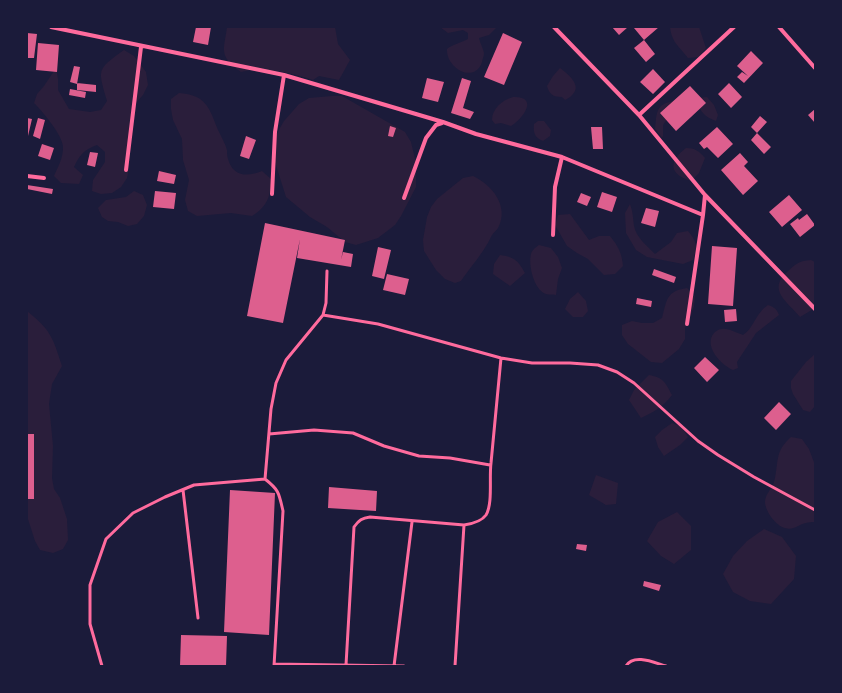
<!DOCTYPE html>
<html>
<head>
<meta charset="utf-8">
<style>
  body { margin:0 }
  #map { position:relative; width:842px; height:693px; overflow:hidden; background:#1b1b3a; font-family:"DejaVu Sans",sans-serif }
  canvas { display:block }
  .frame { position:absolute; inset:0; border:28px solid #1b1b3a; pointer-events:none }
</style>
</head>
<body>
<div id="map">
<canvas width="842" height="693"></canvas>
<div class="frame"></div>
</div>
<script>
const ctx = document.querySelector('canvas').getContext('2d');
ctx.lineJoin = 'round';
function fillPath(path, color) { ctx.fillStyle = color; ctx.fill(path, 'evenodd'); }
function stroke(path, color, width, dash) { ctx.strokeStyle = color; ctx.lineWidth = width; ctx.lineCap = dash ? 'butt' : 'round'; ctx.setLineDash(dash || []); ctx.stroke(path); }
fillPath(new Path2D(`
  M227 27H335L338 44 350 60 339 80 319 76 313 80C292 73 263 66 241 72 218 56 224 50 227 27Z
  M440 27H497L489 35 479 38C480 43 483 48 484 53 484 56 482 60 482 62 475 84 446 69 447 49 453 44 461 43 468 39V33L463 30 448 33Z
  M670 27H699L706 48 699 57 688 58C679 46 672 43 670 27Z
  M124 50 134 56 146 72 148 85 143 95 136 103 129 125V147L128 158 129 168 127 178 121 187 112 193 101 194 92 191 93 180 105 162V152L97 145C84 150 80 154 74 167L83 175 79 184 61 183 54 176C58 167 63 158 63 148 64 137 43 112 34 103L37 94 44 86 56 68 58 79V90L69 109 90 112 101 110 107 101C98 69 96 70 124 50Z
  M560 68C567 73 582 85 573 94 571 97 567 99 565 100L562 97C553 97 549 94 547 86L553 76Z
  M179 93C206 95 209 107 218 130 221 136 225 143 227 150 227 153 227 156 228 159 233 177 248 177 262 171L271 179C271 196 267 207 252 216L231 213 197 216 188 211 185 200 189 180 183 160 182 139 173 120 171 109V99Z
  M332 96H342L405 132 411 142 416 163V187L401 216 395 225 378 238 356 245 345 242 327 227 310 217 286 197 275 162 273 140 284 121 299 104 309 98Z
  M513 97C539 96 524 118 511 126L501 123 495 124 492 120C492 109 502 100 513 97Z
  M707 97 714 105 718 115 716 121C703 116 700 111 696 98Z
  M674 101 669 116 663 125V136L662 138 655 129C657 113 655 104 674 101Z
  M538 121H544L551 130 550 136 543 141C535 138 533 133 534 124Z
  M686 148C695 148 699 151 705 158L699 173 691 181C668 174 669 161 686 148Z
  M473 176C491 184 510 206 498 228 497 230 494 232 492 235 490 238 489 242 486 246 479 258 469 269 461 281L455 283 445 279 436 270 424 251 423 240 427 217 431 207 437 199 463 178Z
  M134 191 143 195 147 205 144 216 137 224 128 226 118 222 108 221 102 217 98 208 106 200 126 197Z
  M630 204C633 212 633 218 634 226 636 237 647 246 655 254L671 242 677 233 688 231C697 242 698 247 693 260L683 264 647 257 636 250 626 233 625 213Z
  M570 214 589 240 599 236H610C618 246 622 253 623 266L615 274 604 275 588 259 577 253 567 246 555 225 558 215Z
  M539 245 551 248 558 257 562 268 558 279 556 295C553 294 549 295 546 294 534 290 528 265 531 254 532 250 536 247 539 245Z
  M500 255C514 257 518 260 525 273L510 286 493 274 494 264Z
  M811 260 815 262V308L800 317C788 302 766 290 788 271 797 263 799 261 811 260Z
  M687 288 695 296 694 307 685 328V339L679 349 662 363 651 362 628 344 622 335V325L632 321 642 323H653L662 318C667 300 666 291 687 288Z
  M578 292 586 301 588 311 583 317H573L565 309 570 299Z
  M768 305C774 307 777 309 779 315L756 333 737 362 738 368 733 370C721 365 703 346 714 333 716 331 719 329 722 329 729 328 736 333 743 335 754 328 755 314 768 305Z
  M27 311C51 330 53 338 62 366L52 384 49 404 53 446 52 478 54 489 60 498 67 519 68 540 63 549 53 553 40 550 35 541 27 516Z
  M815 354V406L810 412 803 410 793 394 791 388V381L806 362Z
  M649 375C664 378 665 382 672 395 663 407 654 412 641 418L629 400 634 390Z
  M672 423 682 427 688 437 680 445 664 456 658 447 655 437 662 430Z
  M791 437 802 439 809 449 815 465V522C812 522 808 522 806 523 799 524 793 531 785 528 776 526 765 511 765 502 765 494 772 489 774 482 779 462 774 452 791 437Z
  M596 475 618 483 616 504 606 505 589 495Z
  M677 512 691 526V550L674 564 661 556 647 541 658 522Z
  M764 529 782 537 796 556 794 579 771 604 750 601 733 592 723 574 733 556 747 541Z`), '#2a1e3b');
fillPath(new Path2D(`
  M196 27H211L208 45 193 42Z
  M612 27H628L619 35Z
  M635 27H659L644 40 634 28Z
  M27 33 37 34 34 58H27Z
  M503 33 522 42 504 85 484 77Z
  M644 40 655 54 646 62 634 48Z
  M38 43 59 45 57 72 36 70Z
  M751 51 763 63 744 83 737 77 742 72 748 76 737 66Z
  M74 66 80 67 77 84 70 82Z
  M653 69 665 82 653 94 640 82Z
  M427 78 444 82 438 102 422 98Z
  M462 78 471 81 463 108 474 112 470 119 451 113Z
  M77 83 96 85V92L77 90Z
  M729 83 742 97 731 108 718 94Z
  M690 86 706 103 676 131 660 113Z
  M70 89 86 92 85 98 69 95Z
  M815 109V123L808 115Z
  M760 116 767 122 757 133 751 127Z
  M27 118 32 119 28 136 27 135Z
  M38 118 45 120 40 139 33 136Z
  M390 126 396 128 393 137 388 136Z
  M591 127H602L603 149H593Z
  M717 127 733 144 718 158 707 147 704 149 699 143Z
  M757 133 771 147 764 154 751 140Z
  M246 136 256 140 249 159 240 156Z
  M42 144 54 148 50 160 38 156Z
  M90 152 98 153 95 167 87 165Z
  M740 153 748 162 744 166 758 181 743 195 721 170Z
  M159 171 176 175 174 184 157 181Z
  M27 185 53 189 52 194 27 189Z
  M155 191 176 193 174 209 153 207Z
  M602 192 617 197 612 212 597 207Z
  M581 193 591 197 587 206 577 202Z
  M789 195 802 210 782 227 769 212Z
  M646 208 659 211 655 227 641 223Z
  M807 214 815 225 800 237 790 224 798 218 799 220Z
  M265 223 345 240 341 260 343 252 353 254 351 267 297 258 300 239 283 323 247 316Z
  M712 246 737 248 733 306 708 304Z
  M378 247 391 250 384 279 372 276Z
  M654 269 676 277 674 283 652 275Z
  M387 274 409 279 405 295 383 290Z
  M637 298 652 301 651 307 636 304Z
  M736 309 737 321 725 322 724 310Z
  M705 357 719 370 707 382 694 368Z
  M779 402 791 414 776 430 764 418Z
  M27 434H34V499H27Z
  M329 487 377 491 376 511 328 508Z
  M230 490 275 493 269 635 224 632Z
  M577 544 587 545 586 551 576 549Z
  M644 581 661 585 659 591 643 586Z
  M181 635 227 636 226 666H180Z`), '#dd5f8e');
stroke(new Path2D(`
  M323 315 378 324 501 358 532 363H570L598 365 617 372 634 383 698 441 718 455 754 477 815 510
  M269 434 314 430 353 433 384 446 419 456 450 458 490 465
  M265 479 271 409 276 383 286 360 323 315 326 303 327 271
  M183 490 198 618
  M274 664 404 666
  M346 665 354 527C359 520 362 518 370 517L464 525C471 524 481 522 486 515 493 503 489 478 491 463 494 428 498 393 501 358
  M102 666 90 624V585L106 539 133 513 165 497 194 485 265 479C279 490 279 493 283 511L274 666
  M394 666 412 522
  M455 666 464 525
  M626 666C634 653 655 663 666 666`), '#ff6b9d', 3);
stroke(new Path2D(`
  M51 27 284 75 443 122 476 134 562 157 703 215
  M554 27 639 115 705 195 815 309
  M779 27 815 68
  M639 115 734 27
  M126 170 141 47
  M27 176 44 178
  M272 194 275 132 284 75
  M404 198 426 138 436 125 442 123
  M553 235 555 187 562 157
  M687 324 703 215 705 195`), '#ff6b9d', 4);
</script>
</body>
</html>
